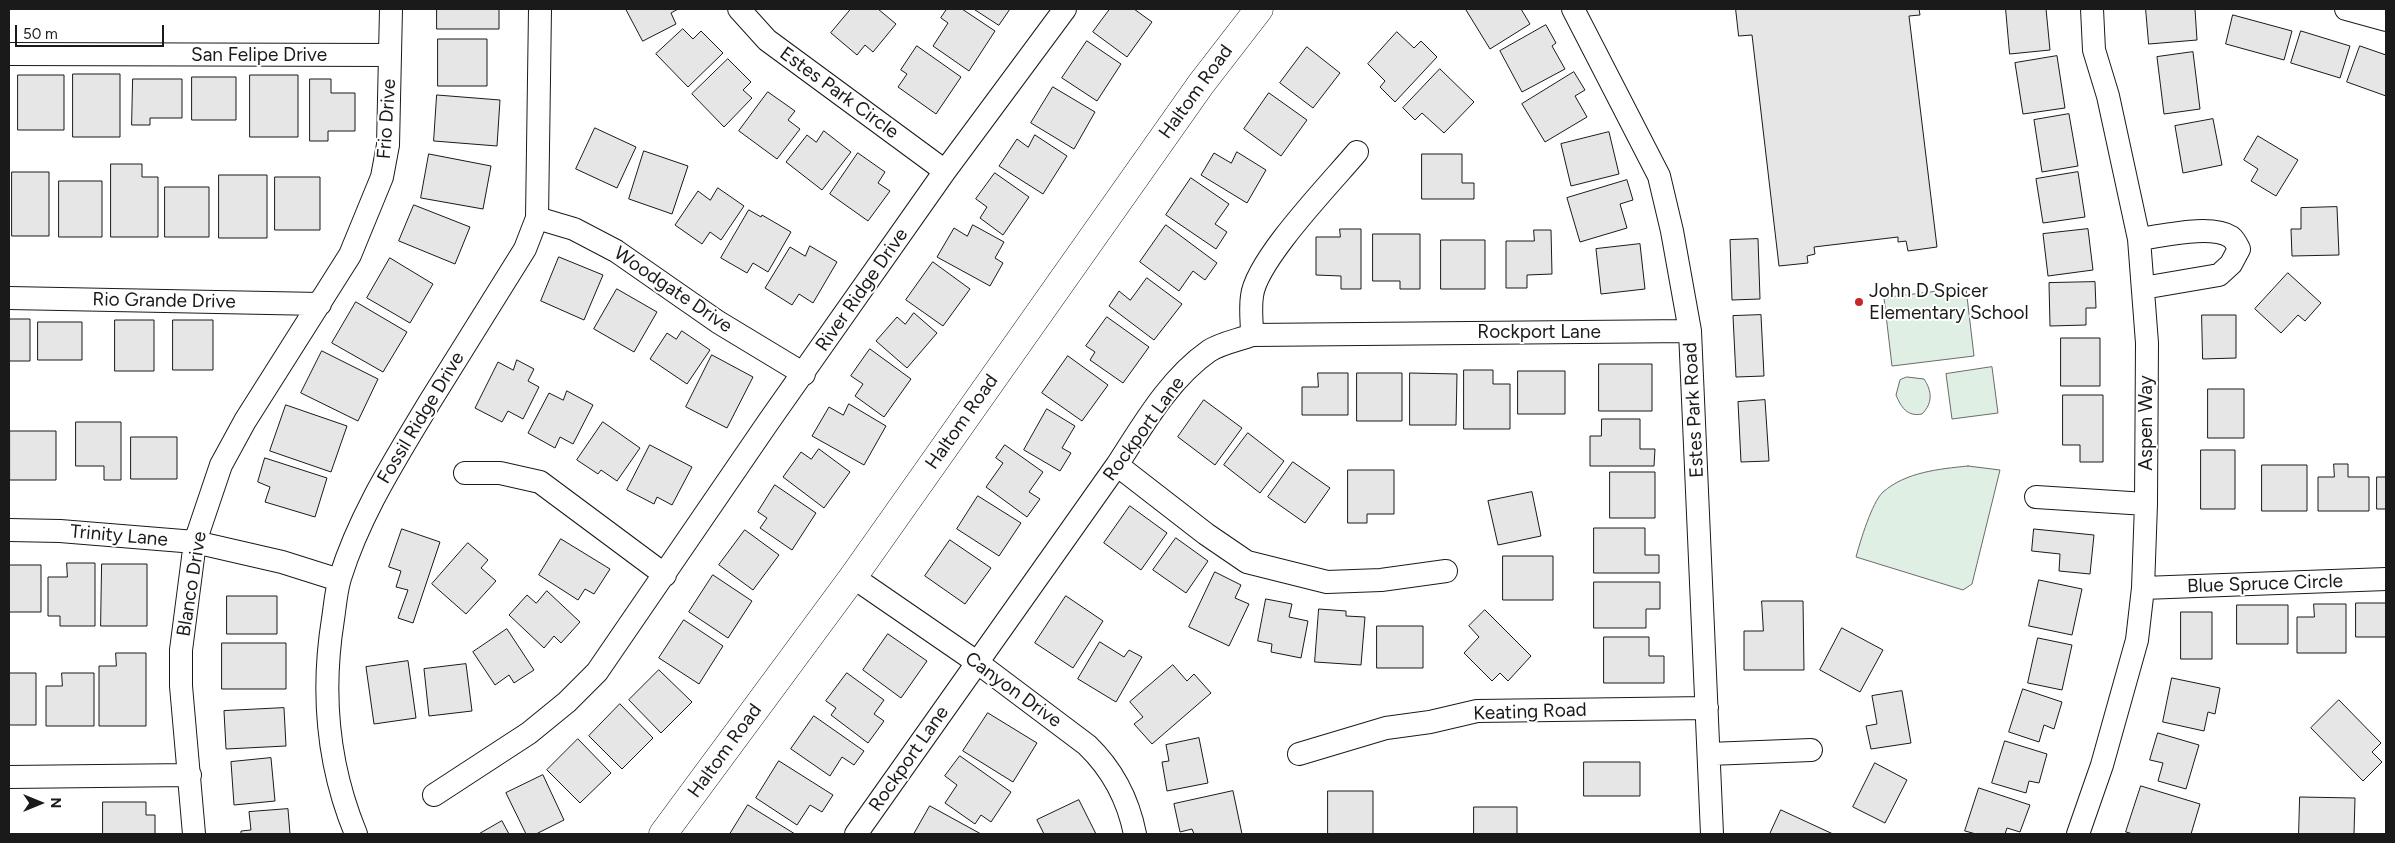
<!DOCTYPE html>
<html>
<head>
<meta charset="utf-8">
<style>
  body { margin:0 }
  #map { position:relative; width:2395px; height:843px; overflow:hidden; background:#fff; font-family:Figtree,sans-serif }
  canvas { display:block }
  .frame { position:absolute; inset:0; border:10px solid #1a1a1a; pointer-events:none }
  .north { position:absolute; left:15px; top:778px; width:50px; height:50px; -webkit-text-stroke:4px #fff; paint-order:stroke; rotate:90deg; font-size:14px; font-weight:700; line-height:20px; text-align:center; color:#1a1a1a }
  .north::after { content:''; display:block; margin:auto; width:18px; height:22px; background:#1a1a1a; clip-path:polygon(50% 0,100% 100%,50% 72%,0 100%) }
  .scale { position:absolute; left:15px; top:25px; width:149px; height:22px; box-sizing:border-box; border:2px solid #1a1a1a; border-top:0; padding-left:6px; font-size:15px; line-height:18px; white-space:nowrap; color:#1a1a1a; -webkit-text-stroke:4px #fff; paint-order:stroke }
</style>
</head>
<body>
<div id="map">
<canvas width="2395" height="843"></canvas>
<div class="frame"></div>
<div class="north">N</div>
<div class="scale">50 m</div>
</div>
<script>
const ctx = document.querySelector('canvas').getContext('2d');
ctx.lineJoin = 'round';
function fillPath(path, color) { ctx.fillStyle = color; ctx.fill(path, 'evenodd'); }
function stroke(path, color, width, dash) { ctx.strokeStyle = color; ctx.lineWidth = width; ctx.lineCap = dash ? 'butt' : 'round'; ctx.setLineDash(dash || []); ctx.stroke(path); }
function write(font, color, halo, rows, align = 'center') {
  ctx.font = font + ' Figtree,sans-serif'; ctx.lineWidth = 4; ctx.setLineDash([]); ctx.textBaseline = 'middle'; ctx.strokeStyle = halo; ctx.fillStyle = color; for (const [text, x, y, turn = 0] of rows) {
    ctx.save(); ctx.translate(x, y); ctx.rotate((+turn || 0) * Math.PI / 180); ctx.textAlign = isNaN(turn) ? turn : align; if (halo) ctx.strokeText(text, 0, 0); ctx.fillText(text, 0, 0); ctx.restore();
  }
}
const green = new Path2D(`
  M1966 288 1974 356 1892 366 1884 298Z
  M1992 367 1998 413 1952 419 1946 374Z
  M1907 377 1924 379C1932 391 1933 403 1922 414 1907 417 1901 407 1896 395L1900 380Z
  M1968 466 2000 470 1972 584 1963 590 1856 557C1860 542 1872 502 1883 492 1906 472 1939 469 1968 466Z`);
fillPath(green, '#e0efe3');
stroke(green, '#6a6a6a', 1);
const building = new Path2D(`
  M437 9H499V29H437Z
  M626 9H678L671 13 676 24 643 41Z
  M851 9H878L896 24 873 52 865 45 857 55 831 33Z
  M947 9H962L995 31 969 71 933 46 948 23 941 18Z
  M974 9H1010L999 25Z
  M1110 9H1134L1152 22 1127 57 1093 32Z
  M1468 9H1521L1530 24 1490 49 1466 10Z
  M1736 9H1919L1920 15 1909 16 1937 247 1908 251 1906 241 1898 242V237L1814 247 1815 254 1807 256 1808 263 1779 266 1752 35 1739 36Z
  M2006 9H2046L2050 50 2010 54Z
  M2146 9H2195L2197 40 2149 44Z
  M2233 15 2292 31 2284 60 2226 44Z
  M1546 25 1556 43 1552 46 1565 69 1522 92 1500 51Z
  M683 29 693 39 701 31 723 53 688 87 656 54Z
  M2301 31 2350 46 2340 78 2291 63Z
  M1397 32 1414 48 1421 41 1437 57 1395 102 1380 87 1385 81 1368 64Z
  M438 39H487V86H438Z
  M1087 41 1121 64 1097 101 1062 78Z
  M917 46 961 77 936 114 898 87 907 74 901 70Z
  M2360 46 2386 55V96L2347 82Z
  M1307 47 1340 73 1313 108 1280 83Z
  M2193 52 2200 109 2164 114 2157 57Z
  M2057 56 2065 108 2023 114 2015 63Z
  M728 59 751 82 743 90 752 98 724 127 692 94Z
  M1440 69 1474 102 1444 133 1422 113 1415 120 1403 108Z
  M1574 72 1585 90 1575 96 1587 117 1545 142 1522 104Z
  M73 74H120V137H73Z
  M18 75H64V130H18Z
  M250 75H298V137H250Z
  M192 77H236V120H192Z
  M133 79H182V118H150V125H132Z
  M310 79H331V93H355V131H328V141H310Z
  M1053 87 1095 112 1074 149 1031 123Z
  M768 92 795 111 788 120 800 129 777 159 739 131Z
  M1269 93 1307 120 1281 156 1244 129Z
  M437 95 500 100 497 146 434 141Z
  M2069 114 2078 166 2042 172 2034 120Z
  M2213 119 2222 165 2183 173 2175 126Z
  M595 128 636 147 617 188 576 169Z
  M824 131 851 152 822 190 786 162 807 135 816 142Z
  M1609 132 1619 174 1571 186 1561 144Z
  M1035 135 1067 156 1043 194 999 166 1017 139 1028 147Z
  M2258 136 2298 160 2276 196 2251 181 2258 169 2244 160Z
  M644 151 688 166 672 214 629 199Z
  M1237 152 1266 170 1247 203 1201 175 1214 153 1231 163Z
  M858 153 885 172 878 183 890 191 868 221 830 194Z
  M429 154 491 166 483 209 421 198Z
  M1422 154H1462V183H1474V199H1422Z
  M111 164H142V177H158V237H111Z
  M12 172H49V236H12Z
  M2078 172 2085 217 2043 223 2036 179Z
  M995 173 1029 197 1003 235 980 218 987 207 976 199Z
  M219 175H267V238H219Z
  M275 177H320V230H275Z
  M1191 178 1229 204 1215 224 1227 232 1216 249 1166 215Z
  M1627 180 1633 200 1620 204 1627 228 1580 242 1567 198Z
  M59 181H102V237H59Z
  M165 187H209V237H165Z
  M718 188 744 206 721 240 710 232 702 244 675 225 698 191 710 200Z
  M414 205 470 227 455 264 399 241Z
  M2337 207 2339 255 2292 256 2291 229H2301V208Z
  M749 210 761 217 762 215 791 232 768 272 753 263 747 273 721 258Z
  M973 225 1004 242 995 258 1003 263 990 286 937 257 954 228 967 236Z
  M1166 225 1217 263 1205 280 1193 271 1179 291 1140 262Z
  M1340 229H1361V289H1341V276L1316 275V237H1340Z
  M2088 229 2093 270 2048 276 2043 234Z
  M1534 230H1551L1552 274 1527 275V288H1506V241H1534Z
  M1373 234H1420V289H1400V281H1373Z
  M1758 239 1760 299 1732 300 1730 240Z
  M1441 240H1485V289H1441Z
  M1640 244 1645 289 1601 294 1596 249Z
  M810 246 837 262 813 303 799 294 792 305 765 288 790 247 805 256Z
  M559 257 603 275 584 320 541 301Z
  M390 258 433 284 410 323 367 298Z
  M933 262 970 289 943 326 906 300Z
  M2288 273 2321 303 2305 321 2298 315 2281 333 2255 309Z
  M1147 278 1182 304 1154 340 1109 306 1119 291 1130 300Z
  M2095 282 2096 308H2086V325L2050 326 2049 283Z
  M617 289 657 312 634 352 594 329Z
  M356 302 407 332 383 372 332 343Z
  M914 313 937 333 907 368 876 341 897 317 905 324Z
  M1761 315 1764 376 1736 377 1733 316Z
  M2202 315H2236V358L2203 359Z
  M1107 317 1149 347 1123 383 1090 360 1095 352 1086 346Z
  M9 319H30V361H9Z
  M115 320H154V371H115Z
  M173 320H213V370H173Z
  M38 322H82V360H38Z
  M682 331 710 350 687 384 650 359 667 333 676 339Z
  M2061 338H2100V386H2061Z
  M870 349 911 379 884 417 855 396 863 384 851 376Z
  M322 351 378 379 358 421 301 393Z
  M712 355 753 377 727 428 686 407Z
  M1068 356 1108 385 1082 421 1042 393Z
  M517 360 534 369 528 381 539 387 523 419 508 411 502 422 475 408 498 362 513 370Z
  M1599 364H1652V411H1599Z
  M1464 370H1493V384H1510V429H1464Z
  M1518 371H1565V414H1518Z
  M1318 373H1348V415H1302V387H1318Z
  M1357 373H1402V421H1357Z
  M1410 373 1457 374 1456 425H1410Z
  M2208 389H2244V438H2208Z
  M567 391 593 405 573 444 560 437 555 448 528 433 549 393 563 400Z
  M2063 395H2103V462H2080V445H2063Z
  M1204 400 1242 428 1215 465 1178 437Z
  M1765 400 1769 461 1741 462 1738 402Z
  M849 404 886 426 864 465 812 436 829 407 843 415Z
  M286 405 347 426 331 472 270 451Z
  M1047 409 1075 426 1062 448 1071 453 1060 471 1024 450Z
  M1602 419H1640V449H1655L1654 466H1590V436H1601Z
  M76 422H121V480H104V466H76Z
  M603 422 640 448 617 481 601 470 598 474 577 460Z
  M10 431H56V480H10Z
  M1248 433 1284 461 1260 493 1224 465Z
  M131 437H177V479H131Z
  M650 445 692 467 672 505 657 497 654 504 627 490Z
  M1005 445 1043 472 1029 492 1040 499 1027 517 986 487 1003 463 996 458Z
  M819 449 850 472 824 508 783 477 801 452 811 459Z
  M2201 450H2235V509H2201Z
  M265 458 327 478 315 517 265 502 270 487 258 482Z
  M1293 462 1330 488 1305 523 1268 497Z
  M2334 464H2348V477H2369V511H2318V477H2334Z
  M2262 465H2307V511H2262Z
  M1348 470H1394V514H1367V523H1348Z
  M1610 472H1655V518H1610Z
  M2377 477H2386V509H2377Z
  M775 485 816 513 792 550 760 528 767 518 758 512Z
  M1532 492 1541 536 1498 545 1488 501Z
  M978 496 1021 523 999 556 957 529Z
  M1130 506 1167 533 1141 570 1104 543Z
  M1594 528H1645V555H1659V573H1594Z
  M402 529 440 542 413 623 398 618 408 590 396 587 401 571 389 567Z
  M2034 529 2094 535 2090 574 2059 571 2060 554 2032 551Z
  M745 530 779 555 753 590 719 565Z
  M1176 538 1208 561 1186 593 1153 570Z
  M561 539 610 569 594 594 585 589 578 600 539 575Z
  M950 540 991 568 965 604 925 576Z
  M468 543 488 560 481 568 496 581 466 614 432 584Z
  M1503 556H1553V600H1503Z
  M67 563H95V626H60V616H48V577H67Z
  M102 564H147V626H101Z
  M9 565H41V612H9Z
  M1215 572 1241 585 1235 598 1249 604 1229 646 1189 627Z
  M713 575 752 601 728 638 689 612Z
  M2039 580 2082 589 2072 635 2029 626Z
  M1594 582H1660V609H1646V628H1594Z
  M547 591 580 622 561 643 554 636 544 648 509 615 527 595 536 603Z
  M227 596H277V634H227Z
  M1066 596 1103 621 1073 668 1035 643Z
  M1266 599 1292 604 1289 617 1308 621 1301 658 1271 652 1272 644 1258 641Z
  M1762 601H1803L1804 670H1744V631H1763Z
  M2356 603H2386V637H2356Z
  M2314 604H2346V653H2297V617H2314Z
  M2237 605H2288V644H2237Z
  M1319 609 1346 611V616L1365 617 1361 665 1315 662Z
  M1485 610 1531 656 1508 681 1500 673 1492 681 1464 653 1479 637 1469 626Z
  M2181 612H2212V659H2181Z
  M684 620 723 646 699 684 659 658Z
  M1377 626H1423V668H1377Z
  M1842 628 1883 650 1860 692 1820 670Z
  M507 629 534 670 514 683 509 675 495 685 473 652Z
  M888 634 927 661 901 698 863 670Z
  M1604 637H1649V656H1664V683H1604Z
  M2038 638 2072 645 2062 690 2028 683Z
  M1100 642 1124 657 1129 650 1142 657 1116 702 1078 679Z
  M222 643H286V689H222Z
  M116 653H146V726H99V666H116Z
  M408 661 416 718 374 724 366 667Z
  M466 664 472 711 429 716 424 669Z
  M1173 665 1187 681 1194 674 1211 693 1152 744 1134 724 1143 717 1130 702Z
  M659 670 692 702 661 733 629 700Z
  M9 673H36V725H9Z
  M62 673H94V726H46V686H62Z
  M847 673 884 700 874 714 884 721 868 743 831 715 836 708 826 701Z
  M2172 678 2220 688 2215 714 2208 712 2204 731 2163 722Z
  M2023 689 2062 702 2054 729 2044 725 2039 742 2009 732Z
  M1902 691 1911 743 1871 749 1866 726 1877 724 1872 696Z
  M2339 700 2381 743 2372 752 2382 762 2363 781 2311 728Z
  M620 704 653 738 622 769 589 736Z
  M284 708 286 746 226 749 224 711Z
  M988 713 1037 743 1013 782 963 751Z
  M814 716 864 751 854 765 842 757 830 776 791 749Z
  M2158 733 2199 745 2186 789 2158 781 2163 763 2150 760Z
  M1199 738 1208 783 1167 791 1162 762 1169 761 1166 745Z
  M578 739 611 773 580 803 547 770Z
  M2005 741 2047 754 2039 783 2029 781 2026 793 1992 783Z
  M960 756 1011 792 991 822 981 815 975 824 945 803 957 785 945 776Z
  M271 758 275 801 234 805 231 762Z
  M779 761 833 795 822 812 810 805 797 825 756 798Z
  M1584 762H1640V796H1584Z
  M1875 763 1907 780 1885 823 1853 807Z
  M543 775 564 820 536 834H526L506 793Z
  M2141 786 2200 804 2191 834H2133L2126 832Z
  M1979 788 2030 805 2020 832 2007 828 2005 834H1976L1965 831Z
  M1233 791 1242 834H1194L1192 829 1180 832 1174 804Z
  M1328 791H1373V834H1328Z
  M2300 797 2355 798 2354 834H2299Z
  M1079 800 1096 834H1044L1037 820Z
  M103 802H146V815H155V834H103Z
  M748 805 795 834H730Z
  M930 806 981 834H914Z
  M1474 807H1517V834H1474Z
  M288 809 290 834H241V831L251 830 249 812Z
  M1781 810 1833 834H1770Z
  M502 821 509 834H479Z`);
fillPath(building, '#e6e6e6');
stroke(building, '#1a1a1a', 1);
const minor = new Path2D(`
  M739 9 767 40 945 171
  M1573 9 1659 176 1672 231 1690 331 1712 834
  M2346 9 2386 20
  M9 54 390 55
  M537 218 574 229 616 251 718 322 804 374
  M2139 239C2163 236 2211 224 2231 237 2235 240 2237 245 2239 249L2231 264 2219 275 2143 288
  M9 298 320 304
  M1252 335C1252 322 1250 309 1252 296 1256 260 1331 183 1357 152
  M1117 465 1206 534 1247 562 1327 582 1381 580 1446 571
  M465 473H500L540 482 665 575
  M2036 497 2146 504
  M9 530 60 531 195 542 282 562 339 580
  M853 577 978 663 1087 745C1113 770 1128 799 1135 834
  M2143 588 2386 579
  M1299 754 1386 728 1430 722 1477 711 1707 708
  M1709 754 1811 750
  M9 777 190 775
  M434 795 529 733 567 702 597 672 769 421 945 171 1065 9
  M194 834 181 686V650L195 542 221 465 245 421 350 255 382 177 388 145 391 9
  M356 834C327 764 321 694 333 619 335 606 336 591 340 578 360 514 395 460 429 403 461 352 493 300 525 249L537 218 540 9
  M856 834 1117 465C1143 425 1169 379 1209 351 1221 343 1239 340 1252 335L1690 331
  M2078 834 2102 765 2137 640 2143 588 2146 504 2147 343 2139 239 2108 96 2094 50 2092 9`);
const major = new Path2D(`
  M663 834 853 577 1201 84 1259 9`);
stroke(minor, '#1a1a1a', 24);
stroke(major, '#1a1a1a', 29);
stroke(minor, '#fff', 22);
stroke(major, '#fff', 28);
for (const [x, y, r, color] of [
  [1859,302,5,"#c62828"]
]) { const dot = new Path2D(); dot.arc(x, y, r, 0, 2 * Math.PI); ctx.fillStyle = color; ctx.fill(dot); stroke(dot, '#fff', 2); }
write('19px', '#1a1a1a', '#fff', [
  ["San Felipe Drive",259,55],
  ["Haltom Road",1196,92,-54],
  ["Estes Park Circle",839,93,36],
  ["Frio Drive",387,119,-86],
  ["Woodgate Drive",673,290,34],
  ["River Ridge Drive",862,290,-55],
  ["Rio Grande Drive",164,301,1],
  ["Rockport Lane",1539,332],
  ["Estes Park Road",1694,410,-93],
  ["Fossil Ridge Drive",421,418,-59],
  ["Haltom Road",962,422,-55],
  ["Aspen Way",2146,423,-90],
  ["Rockport Lane",1144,429,-54],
  ["Trinity Lane",119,536,5],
  ["Blanco Drive",192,584,-81],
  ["Blue Spruce Circle",2265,584,-2],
  ["Canyon Drive",1013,690,36],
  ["Keating Road",1530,712,-2],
  ["Haltom Road",725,751,-54],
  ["Rockport Lane",909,759,-55]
]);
write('19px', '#1a1a1a', '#fff', [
  ["John D Spicer",1869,291],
  ["Elementary School",1869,313]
], 'left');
</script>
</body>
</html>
